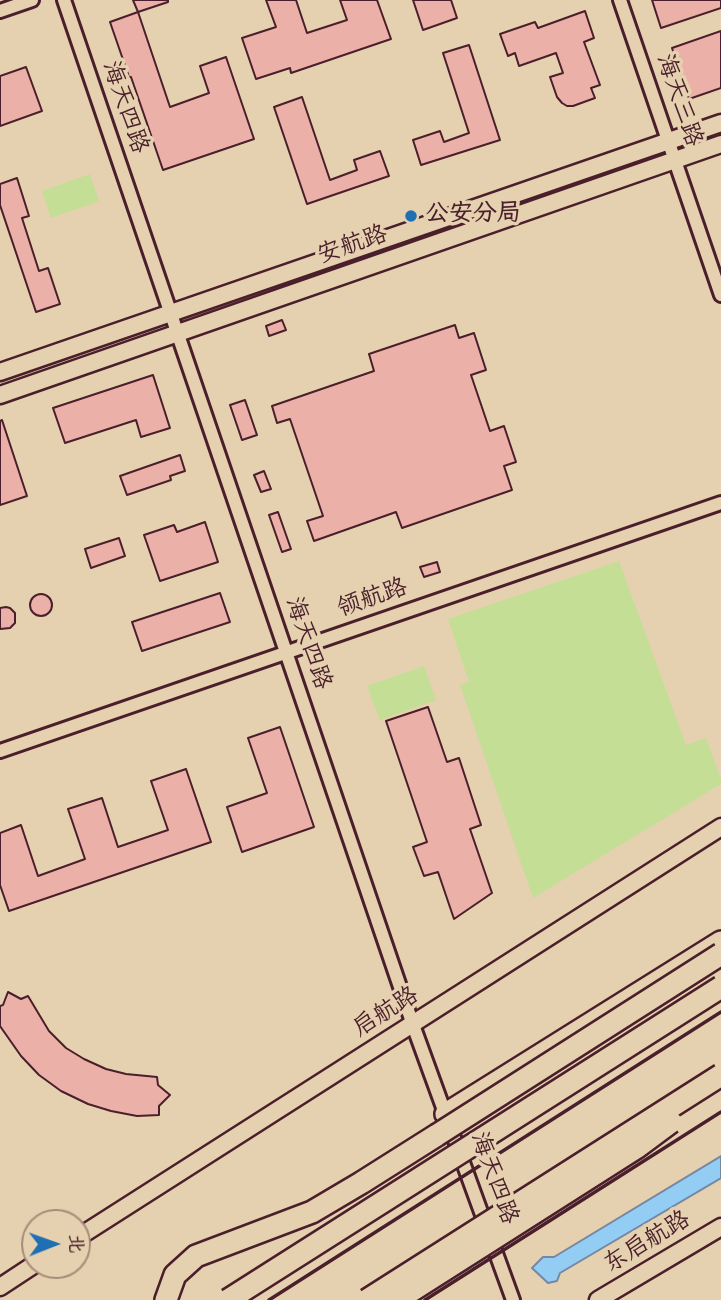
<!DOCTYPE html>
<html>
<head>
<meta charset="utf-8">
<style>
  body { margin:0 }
  #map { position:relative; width:721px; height:1300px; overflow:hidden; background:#e5d1af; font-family:Kalam,"LXGW WenKai TC",sans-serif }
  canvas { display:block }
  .north { position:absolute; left:21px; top:1209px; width:70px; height:70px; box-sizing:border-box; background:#e5d1af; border:2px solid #a78a7a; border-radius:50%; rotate:89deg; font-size:19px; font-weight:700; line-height:28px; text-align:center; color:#4a1f2b }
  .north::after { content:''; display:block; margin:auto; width:24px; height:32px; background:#1f6fb2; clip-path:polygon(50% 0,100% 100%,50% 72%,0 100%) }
</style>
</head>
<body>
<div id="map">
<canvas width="721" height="1300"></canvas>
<div class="north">北</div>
</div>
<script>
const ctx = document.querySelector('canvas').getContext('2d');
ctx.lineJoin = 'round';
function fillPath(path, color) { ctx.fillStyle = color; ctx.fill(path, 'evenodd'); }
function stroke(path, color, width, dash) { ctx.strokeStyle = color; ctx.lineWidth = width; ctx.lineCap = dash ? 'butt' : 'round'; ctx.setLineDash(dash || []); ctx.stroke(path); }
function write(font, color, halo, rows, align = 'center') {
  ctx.font = font + ' Kalam,"LXGW WenKai TC",sans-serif'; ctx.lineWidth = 7; ctx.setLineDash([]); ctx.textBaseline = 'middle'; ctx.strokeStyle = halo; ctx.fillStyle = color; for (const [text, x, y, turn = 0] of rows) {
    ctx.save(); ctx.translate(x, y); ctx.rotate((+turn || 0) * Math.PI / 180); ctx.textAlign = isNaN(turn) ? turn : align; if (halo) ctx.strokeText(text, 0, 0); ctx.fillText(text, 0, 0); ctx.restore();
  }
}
fillPath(new Path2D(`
  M90 174 99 201 51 218 42 191Z
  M619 561 686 745 706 738 721 779V784L533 898 460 685 469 682 448 619Z
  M424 666 436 700 380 720 367 686Z`), '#c4de95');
const water = new Path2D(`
  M721 1156V1178L560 1273 557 1281 548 1283 532 1268 543 1257H554Z`);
fillPath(water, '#94cdf3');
stroke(water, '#7687a3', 2);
const building = new Path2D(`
  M133 0H168V2L138 12Z
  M266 0H296L307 33 347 20 340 0H377L391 39 291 73 290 68 256 79 242 38 276 27Z
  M413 0H451L457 18 423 30Z
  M652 0H721V8L661 28Z
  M585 11 594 38 584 42 600 85 591 88 595 98 573 106H567L562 103 557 97 550 77 563 73 556 53 519 66 515 53 508 56 500 34 535 22 538 28Z
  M138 12 170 107 209 93 200 66 226 57 254 139 163 170 131 77H129L110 22Z
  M721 31V88L689 99 672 48Z
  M469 45 500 140 421 165 413 140 440 131 444 142 469 133 443 53Z
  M26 67 42 111 0 126V76Z
  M302 97 330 180 357 170 354 160 380 151 389 176 307 204 274 107Z
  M17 178 29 216 22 218 39 271 48 268 60 304 36 312 0 205V184Z
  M282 320 286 330 269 336 266 326Z
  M455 325 459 338 474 333 486 370 471 375 490 431 504 426 516 462 504 466 512 490 402 528 396 512 314 541 307 521 323 516 290 419 277 423 272 406 374 371 369 354Z
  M153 375 170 428 141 437 136 420 65 443 53 408Z
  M245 400 257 435 242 440 230 405Z
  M2 420 27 496 0 505V421Z
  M180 455 185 471 170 476 171 480 127 495 120 476Z
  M264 471 271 489 261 492 254 475Z
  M278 512 291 549 282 552 269 515Z
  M205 522 218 562 160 581 144 535 174 525 177 532Z
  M119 538 125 556 91 568 85 549Z
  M437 562 440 572 424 577 420 567Z
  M220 593 230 622 142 651 132 622Z
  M30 605a11 11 0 1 1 22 0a11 11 0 1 1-22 0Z
  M6 607 10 608 15 613V623L10 628 0 629V608Z
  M428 707 447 762 459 758 481 825 470 829 492 893 454 919 438 872 424 876 413 847 427 842 386 721Z
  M280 727 314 827 242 852 227 807 267 793 248 738Z
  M186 769 211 842 9 911 0 885V833L21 825 38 876 85 859 68 809 102 798 118 847 168 830 151 781Z
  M8 992 21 999 28 996 49 1031 66 1048 84 1059 106 1069 126 1074 157 1077 158 1085 170 1095 159 1106V1115L137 1116 111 1111 88 1104 61 1091 39 1075 21 1056 0 1026V1006L3 1005Z`);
fillPath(building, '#ebb0a8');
stroke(building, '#4a1f2b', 2);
const minor = new Path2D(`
  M64 0 413 1025 513 1300
  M620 0 721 295
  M0 11 32 0
  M0 751 721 503`);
const tertiary = new Path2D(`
  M0 372 721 123
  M0 395 721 144
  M77 1238 721 827
  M0 1287 35 1264
  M598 1300 721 1227`);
const trunk = new Path2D(`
  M446 1114 721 942
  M166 1300 175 1275 196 1256 312 1212 361 1183 437 1135`);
stroke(minor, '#4a1f2b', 18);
stroke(tertiary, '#4a1f2b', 21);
stroke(trunk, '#4a1f2b', 26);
stroke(minor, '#e5d1af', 12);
stroke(tertiary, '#e5d1af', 16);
stroke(trunk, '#e5d1af', 21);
stroke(new Path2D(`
  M269 1300 721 1012
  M425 1300 721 1112`), '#4a1f2b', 3.5);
const trunkBridge = new Path2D(`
  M437 1135 721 954
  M228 1300 721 987
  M367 1300 721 1075
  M397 1300 636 1148 671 1122`);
stroke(trunkBridge, '#4a1f2b', 26, []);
stroke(trunkBridge, '#e5d1af', 21);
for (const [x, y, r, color] of [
  [411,216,7,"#1f6fb2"]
]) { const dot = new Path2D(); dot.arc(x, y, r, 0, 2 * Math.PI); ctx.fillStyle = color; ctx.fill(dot); stroke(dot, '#e5d1af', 2.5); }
write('24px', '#4a1f2b', '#e5d1af', [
  ["海天三路",677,101,71],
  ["海天四路",123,108,71],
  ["安航路",353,247,-19],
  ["领航路",373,600,-19],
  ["海天四路",306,644,71],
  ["启航路",387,1014,-32],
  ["海天四路",492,1179,70],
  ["东启航路",648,1244,-31]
]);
write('bold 24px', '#4a1f2b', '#e5d1af', [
  ["公安分局",425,216]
], 'left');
</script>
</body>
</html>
